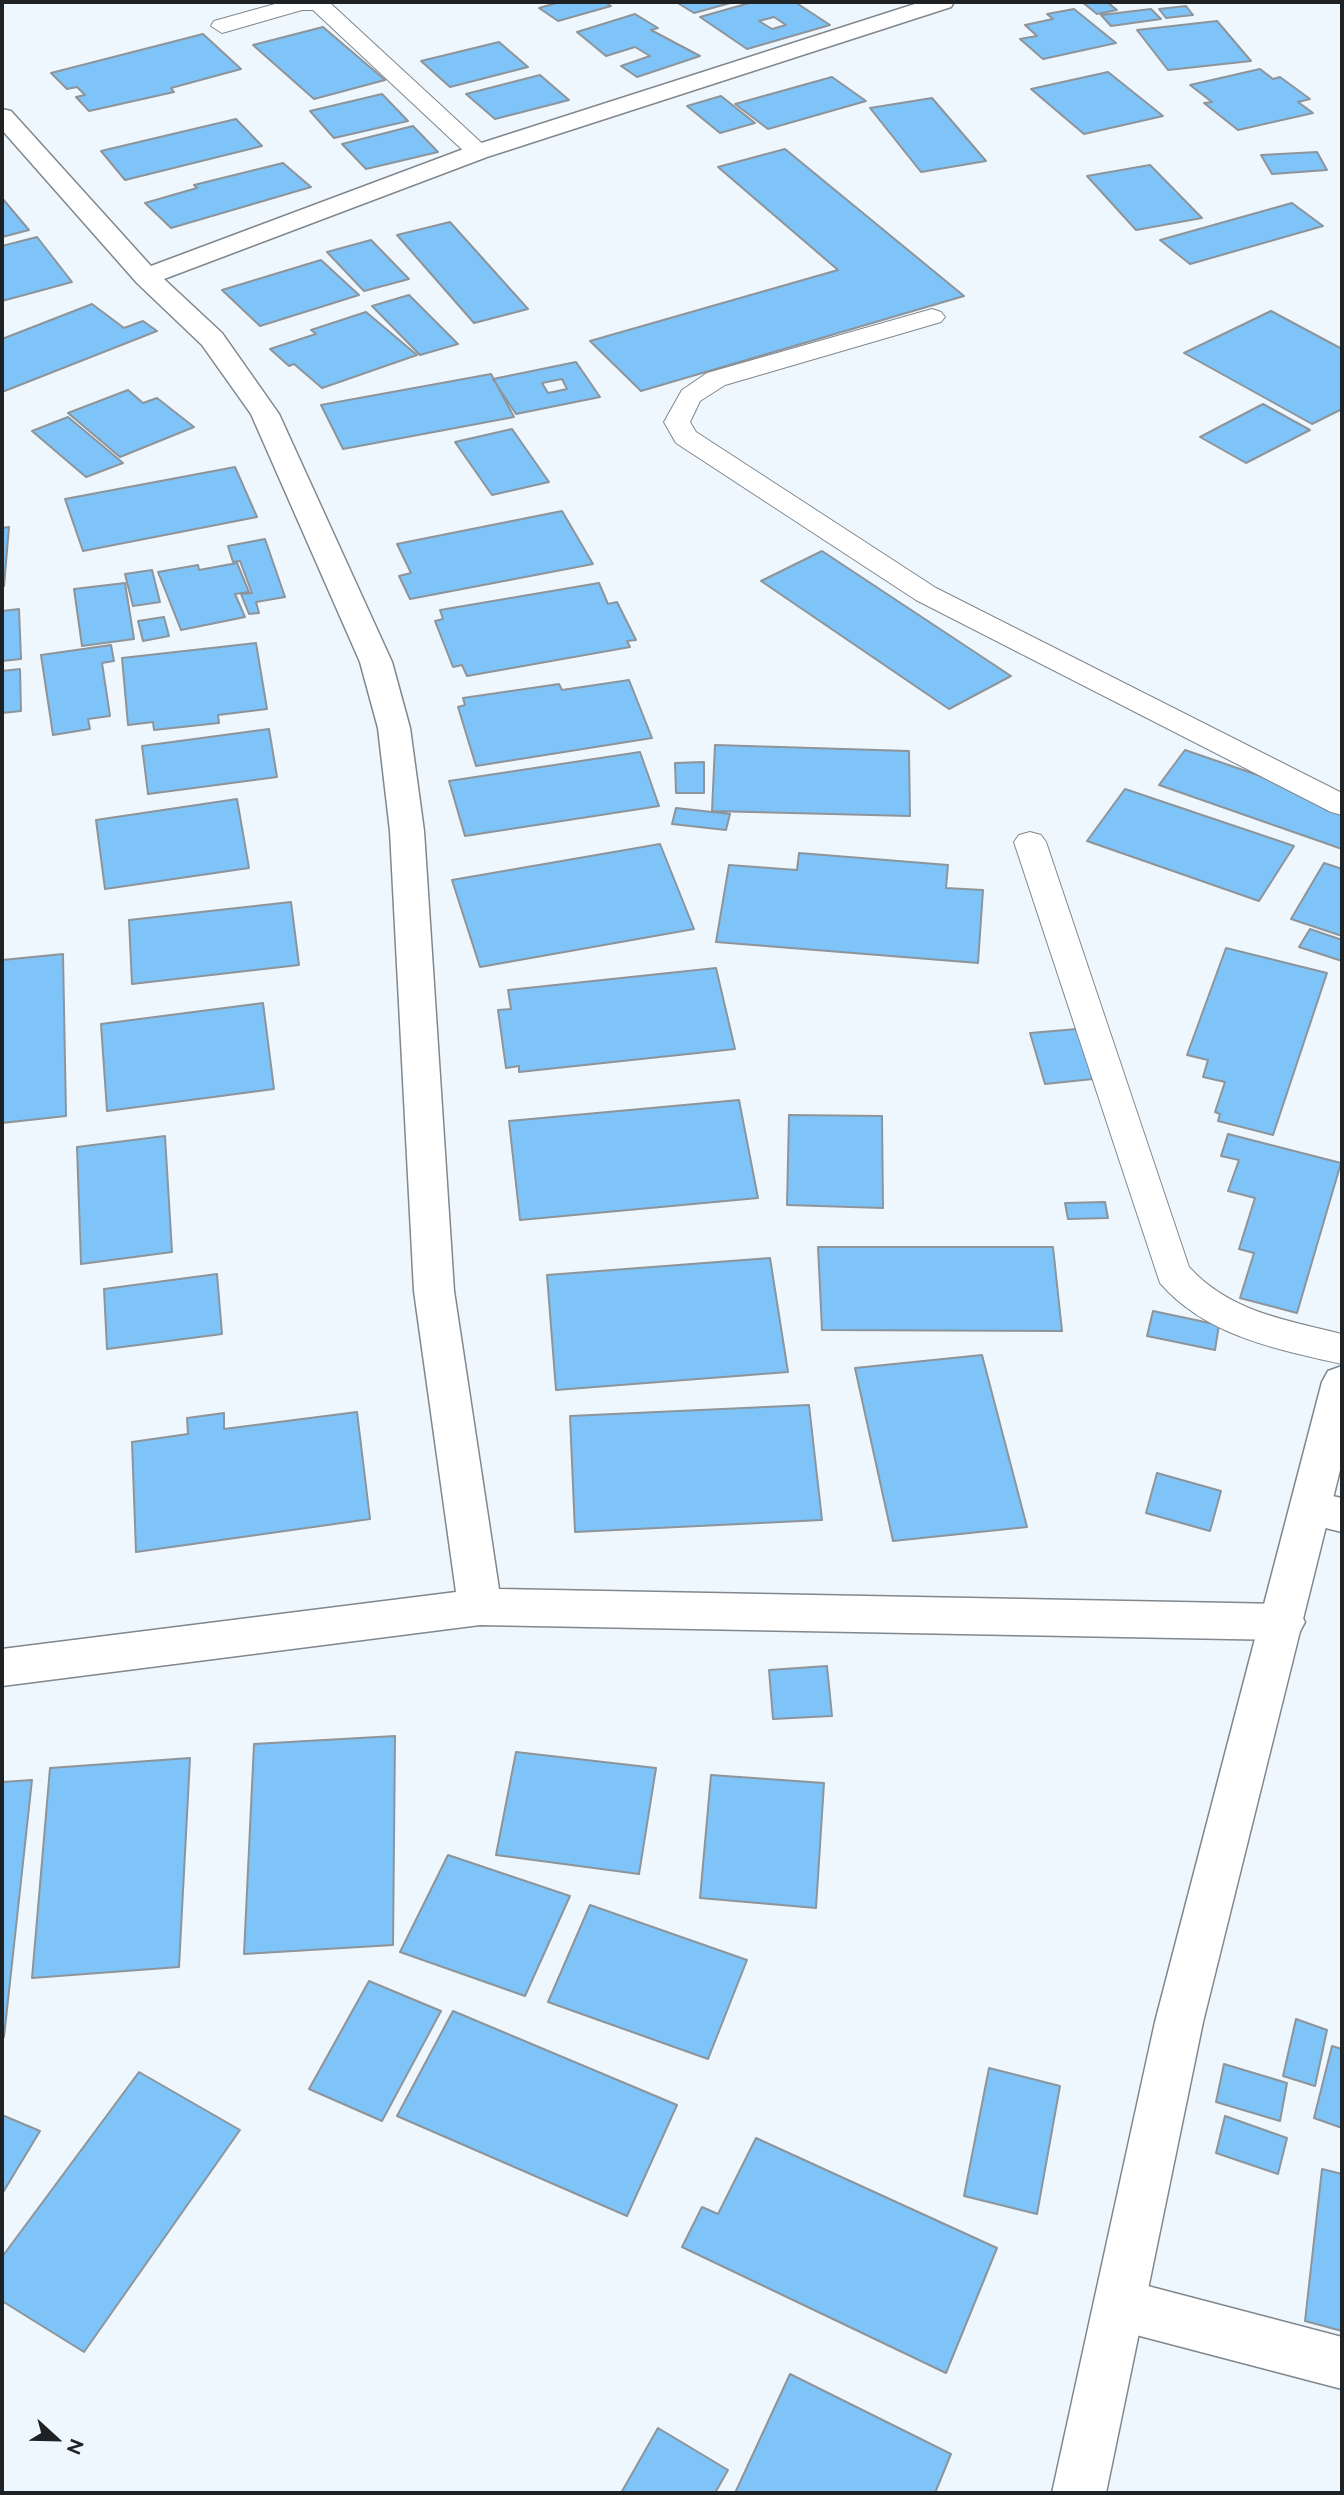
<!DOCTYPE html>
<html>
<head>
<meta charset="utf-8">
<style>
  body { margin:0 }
  #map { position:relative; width:1344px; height:2495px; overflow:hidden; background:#eff7fe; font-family:Raleway,sans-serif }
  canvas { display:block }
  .frame { position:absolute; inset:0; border:4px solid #1f2224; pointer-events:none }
  .north { position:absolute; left:21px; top:2404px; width:70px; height:70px; -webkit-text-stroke:5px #eff7fe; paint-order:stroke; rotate:112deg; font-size:19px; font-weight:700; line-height:28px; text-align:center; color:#1f2224 }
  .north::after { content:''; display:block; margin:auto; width:24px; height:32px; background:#1f2224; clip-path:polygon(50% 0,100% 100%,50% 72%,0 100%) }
</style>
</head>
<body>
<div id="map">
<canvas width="1344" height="2495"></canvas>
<div class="frame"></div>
<div class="north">N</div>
</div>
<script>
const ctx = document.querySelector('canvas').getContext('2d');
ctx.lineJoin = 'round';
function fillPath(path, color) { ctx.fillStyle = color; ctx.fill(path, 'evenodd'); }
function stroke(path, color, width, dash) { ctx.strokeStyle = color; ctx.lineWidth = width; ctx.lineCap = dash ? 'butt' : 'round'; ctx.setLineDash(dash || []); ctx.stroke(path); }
const building = new Path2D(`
  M560 2H605L611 6 558 21 539 8Z
  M676 2H734L694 13Z
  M753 2H795L830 25 747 49 700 17ZM774 17 786 25 772 29 759 21Z
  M1082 2H1107L1117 10 1097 14Z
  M1186 6 1193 15 1166 18 1159 9Z
  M1074 9 1116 43 1043 59 1020 39 1037 36 1025 25 1053 19 1047 14Z
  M1151 9 1161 19 1111 26 1101 15Z
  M635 14 658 28 651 30 700 56 637 77 621 66 650 56 635 47 606 56 577 32Z
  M1217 21 1251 61 1168 70 1137 30Z
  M323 27 385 80 314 99 253 45Z
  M203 34 241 69 171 88 174 92 89 111 76 97 85 95 77 87 67 89 51 73Z
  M499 42 528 67 450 87 421 61Z
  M1260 69 1273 79 1280 77 1310 99 1298 102 1313 113 1238 130 1204 103 1212 102 1190 85Z
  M1108 72 1163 116 1084 134 1031 89Z
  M540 75 569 100 495 119 466 94Z
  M832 77 866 101 768 129 735 104Z
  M382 94 408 121 334 138 310 111Z
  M721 96 755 123 720 133 687 106Z
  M932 98 986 161 921 172 870 108Z
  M236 119 262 146 125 180 101 151Z
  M413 126 438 152 366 169 342 144Z
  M785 149 964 296 641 391 590 341 838 270 718 167Z
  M1317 152 1327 170 1272 174 1261 155Z
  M283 163 311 187 171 228 145 203 197 188 194 185Z
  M1150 165 1202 218 1136 230 1087 176Z
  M2 198 29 230 2 237Z
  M1292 203 1323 226 1190 264 1160 240Z
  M450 222 528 309 474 323 397 235Z
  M37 237 72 282 2 301V246Z
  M371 240 409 279 364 291 327 252Z
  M321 260 359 295 260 326 222 290Z
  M409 295 458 344 420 355 372 306Z
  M92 304 124 328 143 321 157 331 2 392V339Z
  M1271 311 1342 349V409L1312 424 1184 353Z
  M366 312 417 355 322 388 294 364 289 366 270 349 316 334 311 330Z
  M576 362 600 397 516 414 493 379ZM562 379 567 389 548 393 542 383Z
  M491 374 514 417 343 449 321 405Z
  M128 390 143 403 157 398 194 427 120 457 68 413Z
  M1263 404 1310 430 1246 463 1200 437Z
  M68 417 123 463 86 477 32 431Z
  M512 429 549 482 492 495 455 442Z
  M235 467 257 517 83 551 65 499Z
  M562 511 593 564 410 599 399 576 411 573 397 544Z
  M9 527 4 586 2 587V528Z
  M265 539 285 597 256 602 259 613 249 614 241 594 252 593 240 561 233 562 228 546Z
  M822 551 1011 676 949 709 761 581Z
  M237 563 249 592 235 594 245 617 181 630 158 572 198 565 199 570Z
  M152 570 160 602 133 606 125 574Z
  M125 583 134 639 82 646 74 589Z
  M599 583 608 604 617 602 636 640 627 641 630 647 467 676 462 665 453 667 435 621 443 619 440 610Z
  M19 609 21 659 2 661V611Z
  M164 617 169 636 143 641 138 621Z
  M256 643 267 709 218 715 219 723 154 730 153 722 128 725 122 658Z
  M111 645 114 661 102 663 110 716 88 719 90 729 53 735 41 655Z
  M20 669 21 711 2 713V671Z
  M629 680 652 738 476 766 458 707 465 705 463 698 559 684 562 690Z
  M269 729 277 777 148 794 142 746Z
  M715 745 909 751 910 816 712 811Z
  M1185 750 1304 791 1302 794 1342 808V849L1159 785Z
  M640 752 659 806 465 836 449 781Z
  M704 762V793H676L675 763Z
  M1125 789 1294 846 1259 901 1087 841Z
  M237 799 249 868 105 889 96 820Z
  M676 808 730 814 726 830 672 824Z
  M660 844 694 929 480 967 452 880Z
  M799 853 948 865 946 888 983 890 978 963 716 942 729 865 797 870Z
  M1324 863 1342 869V936L1291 919Z
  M291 902 299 965 132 984 129 920Z
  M1310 929 1342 940V961L1299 947Z
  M1226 948 1327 973 1273 1135 1218 1121 1220 1114 1215 1112 1225 1082 1203 1077 1208 1060 1187 1055Z
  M63 954 66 1116 2 1123V960Z
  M716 968 735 1049 519 1072V1066L506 1068 498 1010 511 1009 508 990Z
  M263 1003 274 1089 107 1111 101 1024Z
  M1077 1029 1093 1079 1045 1084 1030 1033Z
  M739 1100 758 1198 520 1220 509 1121Z
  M789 1115 882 1116 883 1208 787 1205Z
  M1228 1134 1341 1163 1297 1313 1240 1298 1254 1253 1239 1249 1255 1198 1228 1191 1239 1160 1221 1156Z
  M165 1136 172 1252 81 1264 77 1147Z
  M1105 1202 1108 1218 1068 1219 1065 1203Z
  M818 1247H1053L1062 1331 822 1330Z
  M770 1258 788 1372 556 1390 547 1275Z
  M217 1274 222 1334 107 1349 104 1289Z
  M1153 1311 1219 1325 1215 1350 1147 1336Z
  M982 1355 1027 1527 893 1541 855 1368Z
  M809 1405 822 1520 575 1532 570 1416Z
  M357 1412 370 1519 136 1552 132 1442 188 1434 187 1418 224 1413V1429Z
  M1157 1473 1221 1491 1210 1531 1146 1513Z
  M827 1666 832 1716 773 1719 769 1670Z
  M395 1736 393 1945 244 1954 254 1744Z
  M516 1752 656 1768 639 1874 496 1855Z
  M190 1758 179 1967 32 1978 50 1768Z
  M711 1775 824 1783 816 1908 700 1898Z
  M32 1780 4 2037H2V1782Z
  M448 1855 570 1896 525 1996 400 1952Z
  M590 1905 747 1960 708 2059 548 2002Z
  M369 1981 441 2011 382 2121 309 2089Z
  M453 2011 677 2105 627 2216 397 2116Z
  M1296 2019 1327 2030 1315 2086 1283 2076Z
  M1332 2046 1342 2049V2128L1314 2118Z
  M1224 2064 1287 2083 1280 2121 1216 2102Z
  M989 2068 1060 2086 1037 2214 964 2196Z
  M139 2072 240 2130 84 2352 2 2301V2257Z
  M2 2115 40 2131 2 2194Z
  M1225 2116 1287 2138 1278 2174 1216 2153Z
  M756 2138 997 2248 946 2373 682 2247 702 2207 718 2214Z
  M1322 2169 1342 2174V2331L1305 2321Z
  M790 2374 951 2454 935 2493H735Z
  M658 2428 728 2470 715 2493H621Z`);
fillPath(building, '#7ec4f8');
stroke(building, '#8d949a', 2);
const lane = new Path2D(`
  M282 2H329L486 147 490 152 486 157H470L313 10H302L222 33 211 26 214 21Z
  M932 309 941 312 945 317 941 322 725 385 700 401 690 422 696 432 936 588 1342 793V815L1331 812 916 600 676 443 664 422 682 390 707 373Z
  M1030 832 1041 835 1046 842 1189 1267C1230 1312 1286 1320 1342 1334V1364C1276 1349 1206 1336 1160 1283L1014 842 1019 835Z`);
const street = new Path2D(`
  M921 2H954L951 7 487 157 164 279 222 333 279 414 392 662 410 728 424 831 454 1291 499 1589 1283 1604 1298 1609 1305 1622 1298 1635 1283 1640 480 1625 2 1686V1649L456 1592 414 1291 390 831 378 728 360 662 251 414 202 345 137 283 2 130V109L11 111 151 266 469 147Z
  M1312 1492 1342 1498V1532L1297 1521 1291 1509 1297 1497Z
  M1121 2279 1342 2337V2389L1121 2331 1103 2323 1095 2305 1103 2287Z`);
const secondary = new Path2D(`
  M1342 1366V1462L1203 2022 1106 2493H1052L1155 2022 1322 1382 1328 1371Z`);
stroke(lane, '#80878d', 2);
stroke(street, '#80878d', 3);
stroke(secondary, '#80878d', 3);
fillPath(lane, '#fff');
fillPath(street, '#fff');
fillPath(secondary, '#fff');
</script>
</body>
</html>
